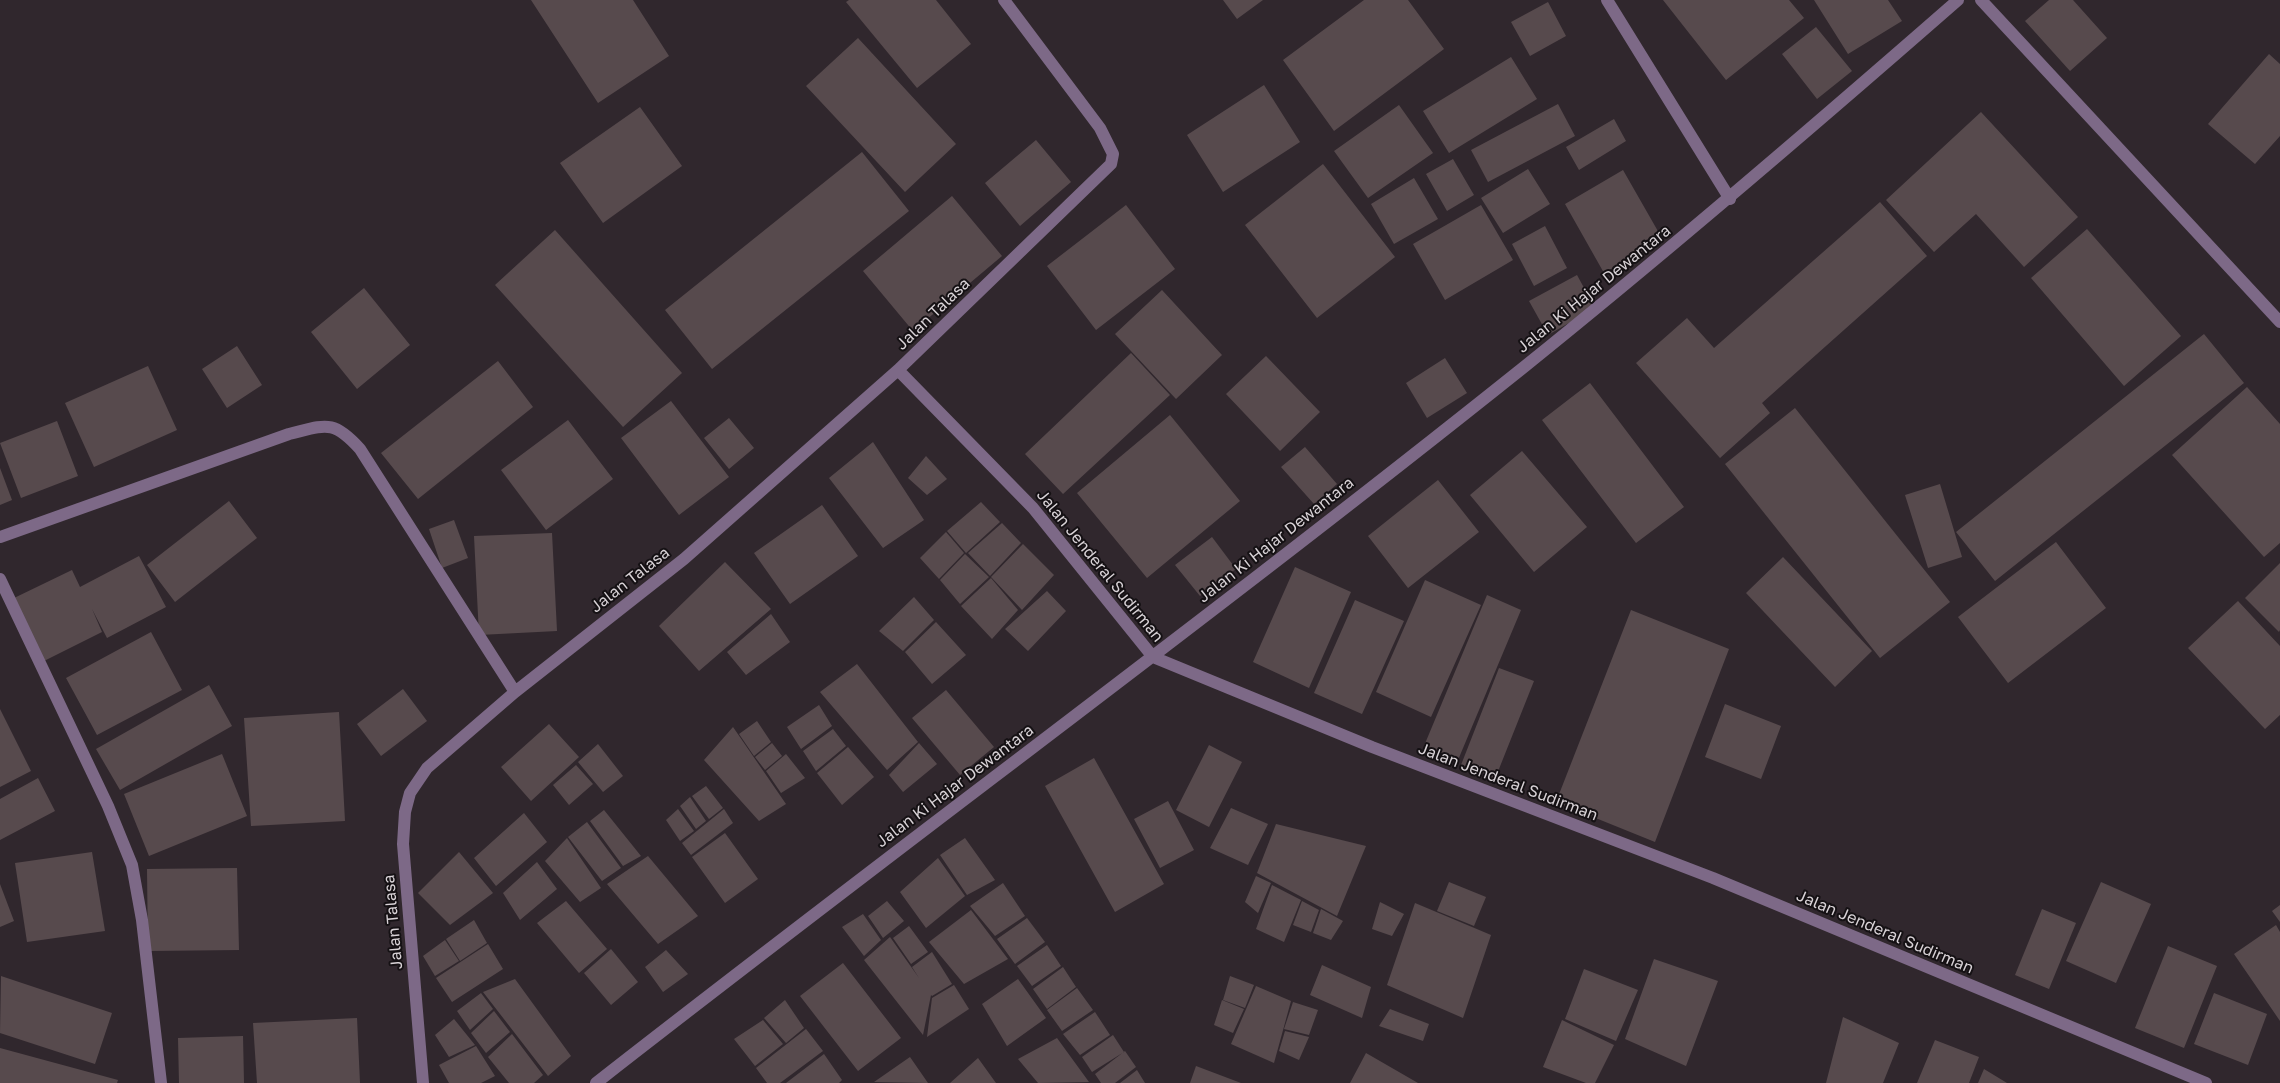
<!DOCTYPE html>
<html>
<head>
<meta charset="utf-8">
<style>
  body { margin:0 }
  canvas { display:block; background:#30272d }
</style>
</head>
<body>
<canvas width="2280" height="1083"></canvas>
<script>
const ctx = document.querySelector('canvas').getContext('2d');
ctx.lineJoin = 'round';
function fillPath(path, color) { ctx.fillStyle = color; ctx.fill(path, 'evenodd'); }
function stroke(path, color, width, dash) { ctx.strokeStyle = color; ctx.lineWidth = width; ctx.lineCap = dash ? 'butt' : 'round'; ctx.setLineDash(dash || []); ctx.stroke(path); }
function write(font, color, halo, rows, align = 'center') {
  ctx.font = font + ' "Golos Text",sans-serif'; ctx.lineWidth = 4; ctx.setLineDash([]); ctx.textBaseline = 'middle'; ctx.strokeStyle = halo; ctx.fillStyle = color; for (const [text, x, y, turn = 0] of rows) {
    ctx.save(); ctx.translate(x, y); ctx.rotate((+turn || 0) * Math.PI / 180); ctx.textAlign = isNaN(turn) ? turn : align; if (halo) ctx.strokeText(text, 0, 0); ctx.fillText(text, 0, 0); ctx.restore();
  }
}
fillPath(new Path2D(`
  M531 0H633L669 56 598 103Z
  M849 0H936L971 44 917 88 846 2Z
  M1223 0H1263L1237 19Z
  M1364 0H1408L1444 49 1334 131 1283 60Z
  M1663 0H1789L1804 18 1726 80Z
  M1814 0H1888L1902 21 1848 54Z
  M2049 0H2073L2107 38 2070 71 2025 21Z
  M1548 2 1566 36 1530 56 1511 22Z
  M1816 27 1852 71 1817 99 1782 54Z
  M858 38 956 144 905 192 806 86Z
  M2269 54 2280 64V136L2255 164 2208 124Z
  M1511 57 1537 99 1449 153 1423 111Z
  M1264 85 1300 142 1223 192 1187 135Z
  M1558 104 1575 136 1488 182 1471 150Z
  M1399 105 1433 153 1368 198 1334 151Z
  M640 107 682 166 603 223 560 163Z
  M1981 112 2078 217 2024 267 1976 214 1934 252 1886 200Z
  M1614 119 1626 141 1579 170 1566 147Z
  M1036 140 1071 182 1020 226 985 183Z
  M862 152 909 211 712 369 665 310Z
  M1453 159 1474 195 1447 211 1426 174Z
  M1323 164 1395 257 1317 318 1245 225Z
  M1528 169 1550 204 1503 233 1481 198Z
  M1623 170 1663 240 1604 273 1565 204Z
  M1414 178 1438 219 1394 244 1371 204Z
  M952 196 1002 256 913 331 863 271Z
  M1880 202 1927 256 1762 403 1770 413 1720 458 1636 363 1687 318 1714 348Z
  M1126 205 1175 269 1096 330 1047 266Z
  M1481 205 1513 260 1445 300 1413 244Z
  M1545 226 1567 268 1534 286 1512 244Z
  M2087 229 2181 336 2124 386 2031 278Z
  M555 230 682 373 623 427 495 285Z
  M1577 275 1595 308 1548 335 1529 301Z
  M364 288 410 345 357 389 311 332Z
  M1162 290 1222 355 1176 399 1115 334Z
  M2204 334 2244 383 1995 581 1956 532Z
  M237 346 262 385 227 408 202 369Z
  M1131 353 1170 395 1063 494 1025 454Z
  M1266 356 1320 412 1280 451 1226 394Z
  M1445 358 1467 393 1427 418 1406 383Z
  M498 361 533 407 418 499 381 453Z
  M148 366 177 430 94 467 65 403Z
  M1590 383 1684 507 1636 543 1542 420Z
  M2247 387 2280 424V543L2264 557 2172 455Z
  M671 401 729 477 679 515 621 438Z
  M1795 408 1950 602 1880 658 1725 464Z
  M1170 415 1240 501 1147 578 1077 493Z
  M729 418 754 448 729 469 704 438Z
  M568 420 613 479 546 530 501 470Z
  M57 421 78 476 21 498 0 443Z
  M873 442 924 520 883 548 829 478Z
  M1305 447 1337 484 1314 504 1281 467Z
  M1522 451 1587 527 1534 572 1470 495Z
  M926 456 947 479 927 495 908 478Z
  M0 468 12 500 0 505Z
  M1438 480 1479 532 1408 588 1368 536Z
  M1940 484 1962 557 1928 568 1905 495Z
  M229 501 257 538 175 602 147 565Z
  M981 502 1000 522 966 553 947 531Z
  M822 505 858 556 790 604 754 553Z
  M454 520 468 558 442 568 429 529Z
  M1002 523 1021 543 990 576 968 553Z
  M946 532 964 553 939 579 920 558Z
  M552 533 557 631 479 635 474 536Z
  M1212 537 1236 569 1200 596 1175 565Z
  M2056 542 2106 608 2008 683 1958 617Z
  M1023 544 1054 575 1022 610 991 577Z
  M965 554 989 577 960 604 940 580Z
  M139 556 166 607 107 638 92 609 102 632 42 662 12 599 72 570 80 587Z
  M1783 557 1872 651 1835 687 1746 593Z
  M725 562 771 609 699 671 659 626Z
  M2280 563V630L2279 632 2245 598Z
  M1295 567 1351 592 1309 688 1253 662Z
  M991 578 1018 610 992 639 961 606Z
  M1425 580 1481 605 1431 717 1376 692Z
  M1047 591 1066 611 1028 651 1005 629Z
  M1487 595 1521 610 1458 760 1424 746Z
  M914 597 934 620 903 651 879 631Z
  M1355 600 1404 621 1362 714 1314 693Z
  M2238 601 2280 646V715L2265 729 2188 648Z
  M1631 610 1729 649 1655 842 1556 802Z
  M771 614 790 642 746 675 727 652Z
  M936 622 966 655 932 684 905 652Z
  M151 632 182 690 97 735 66 678Z
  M857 664 918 742 887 770 820 692Z
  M1499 668 1534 681 1495 779 1461 765Z
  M209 685 232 726 120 790 96 749Z
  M403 689 427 721 381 756 357 724Z
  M946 690 994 747 960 775 912 718Z
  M1725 704 1781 726 1761 779 1705 757Z
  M819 705 832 726 801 749 787 727Z
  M0 709 31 771 0 787Z
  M339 712 345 821 251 826 244 718Z
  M757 721 771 742 754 756 739 734Z
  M549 724 579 757 531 801 501 767Z
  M733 727 786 804 759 821 704 760Z
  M833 729 846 746 816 771 803 751Z
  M772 743 782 756 765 770 755 757Z
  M919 743 937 764 903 792 889 775Z
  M598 744 623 776 603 792 578 762Z
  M1209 745 1242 762 1209 827 1176 810Z
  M848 747 874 777 842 805 817 773Z
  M222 754 247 816 149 856 124 794Z
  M786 754 805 778 781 793 766 771Z
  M1094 758 1164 884 1115 912 1045 786Z
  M576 765 593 784 569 805 553 785Z
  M38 778 55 811 0 840V799Z
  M706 786 723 808 709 819 692 796Z
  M690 797 706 821 696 829 680 806Z
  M1168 801 1194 850 1160 868 1134 819Z
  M1231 808 1268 824 1248 865 1210 848Z
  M678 809 694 831 680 841 666 820Z
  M724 809 733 823 691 855 682 843Z
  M604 810 641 856 623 866 590 821Z
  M524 813 547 842 496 886 474 858Z
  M587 822 621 868 602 881 568 837Z
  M1276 824 1366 846 1337 916 1257 873Z
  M725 833 758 879 725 903 692 857Z
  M567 838 601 888 580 902 545 861Z
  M965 838 995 880 967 895 940 855Z
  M92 852 105 931 27 942 15 863Z
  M459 852 493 893 450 925 418 893Z
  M648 856 698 916 658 944 607 884Z
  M938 858 965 896 926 928 900 892Z
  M537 862 557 889 520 920 503 893Z
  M237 868 239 950 148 951 147 869Z
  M1256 876 1271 883 1258 913 1245 902Z
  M1449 882 1486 897 1474 926 1437 911Z
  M2101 882 2151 904 2116 983 2066 961Z
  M1003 883 1025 916 995 936 970 906Z
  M0 884 14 921 0 927Z
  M1272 885 1301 900 1284 942 1256 929Z
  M566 901 607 949 579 973 537 923Z
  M887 901 904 921 883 938 868 916Z
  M1302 901 1319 910 1311 932 1293 925Z
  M1380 902 1404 914 1392 936 1372 929Z
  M1415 903 1491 935 1463 1018 1387 985Z
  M2280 905V922L2272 911Z
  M1321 909 1343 921 1331 940 1313 933Z
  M2042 909 2076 923 2049 989 2015 975Z
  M971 910 1008 959 964 984 929 942Z
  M863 914 881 940 864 956 842 927Z
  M1027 918 1045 942 1015 964 997 939Z
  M474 920 487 943 460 961 446 939Z
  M2276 925 2280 932V1021L2234 954Z
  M909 926 928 952 911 964 893 938Z
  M890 937 919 978 912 967 932 952 952 984 932 996 931 995 923 1035 864 960Z
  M445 940 459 961 435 976 423 956Z
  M488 944 503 969 452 1002 436 978Z
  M1047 945 1061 966 1032 986 1017 966Z
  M2168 946 2217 966 2184 1048 2135 1028Z
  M611 949 638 982 611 1005 584 973Z
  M666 950 688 974 663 992 645 967Z
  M1654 959 1718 981 1686 1066 1625 1039Z
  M843 963 901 1038 858 1071 800 996Z
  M1322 965 1371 987 1362 1018 1310 995Z
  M1063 967 1076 987 1047 1009 1033 989Z
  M1584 969 1638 990 1616 1041 1565 1019Z
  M1 976 112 1013 95 1064 0 1033Z
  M1230 976 1254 985 1245 1008 1223 1000Z
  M515 979 571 1056 548 1076 483 992Z
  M1018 979 1046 1018 1007 1046 982 1004Z
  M954 985 969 1009 927 1037 932 998Z
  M1256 986 1291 1001 1274 1063 1231 1044Z
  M1077 988 1093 1010 1062 1031 1047 1010Z
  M481 993 493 1009 470 1030 457 1011Z
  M2214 993 2267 1014 2248 1065 2194 1044Z
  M785 1000 804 1028 786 1043 764 1018Z
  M1222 1000 1244 1009 1233 1033 1214 1025Z
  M1293 1002 1318 1010 1309 1035 1284 1029Z
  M1390 1009 1429 1024 1423 1041 1379 1026Z
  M494 1011 510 1032 486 1053 471 1033Z
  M1095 1012 1110 1035 1080 1055 1063 1034Z
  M1843 1017 1899 1043 1883 1083H1826Z
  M357 1018 360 1083H257L253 1023Z
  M454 1019 475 1045 449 1057 435 1035Z
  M763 1020 783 1044 755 1066 734 1039Z
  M1562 1020 1614 1045 1595 1083H1586L1543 1067Z
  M806 1029 823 1051 780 1083H767L756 1068Z
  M1285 1031 1309 1037 1299 1060 1279 1051Z
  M512 1034 543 1075 534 1083H509L488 1057Z
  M1113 1035 1124 1052 1092 1072 1082 1057Z
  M243 1036 244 1083H179L178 1038Z
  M1057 1038 1089 1082 1038 1083 1018 1059Z
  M1935 1040 1979 1057 1969 1083H1917Z
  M476 1046 495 1076 481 1083H449L439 1065Z
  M0 1048 118 1080 117 1083H0Z
  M1125 1051 1136 1067 1115 1083H1101L1095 1074Z
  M1366 1053 1418 1083H1350Z
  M824 1054 842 1080 839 1083H786Z
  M910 1057 928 1083 874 1082Z
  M978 1058 996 1083H950Z
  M1196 1066 1241 1083H1190Z
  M1984 1069 2007 1083H1978Z
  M1137 1070 1145 1083H1120Z`), '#574a4d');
stroke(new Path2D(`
  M1607 0 1730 199
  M1981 0 2280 322
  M898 370 1033 508 1153 657 1372 747 1713 878 2206 1083
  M0 537 289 434C326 425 333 419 360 449L515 692
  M0 579 108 806 132 865 142 920 161 1083
  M423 1083 403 844 405 812 410 793 427 768 515 692 684 559 898 370 1111 164 1113 154 1100 128 1004 0
  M596 1083C904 842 1219 611 1524 367 1672 248 1815 125 1958 0`), '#7d6987', 12);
write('16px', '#d8d2d6', '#151114', [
  ["Jalan Ki Hajar Dewantara",1594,289,-39],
  ["Jalan Talasa",933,314,-44],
  ["Jalan Ki Hajar Dewantara",1276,540,-38],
  ["Jalan Jenderal Sudirman",1100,566,51],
  ["Jalan Talasa",630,580,-38],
  ["Jalan Jenderal Sudirman",1508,782,21],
  ["Jalan Ki Hajar Dewantara",955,786,-37],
  ["Jalan Talasa",393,922,-95],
  ["Jalan Jenderal Sudirman",1885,932,23]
]);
</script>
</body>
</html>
